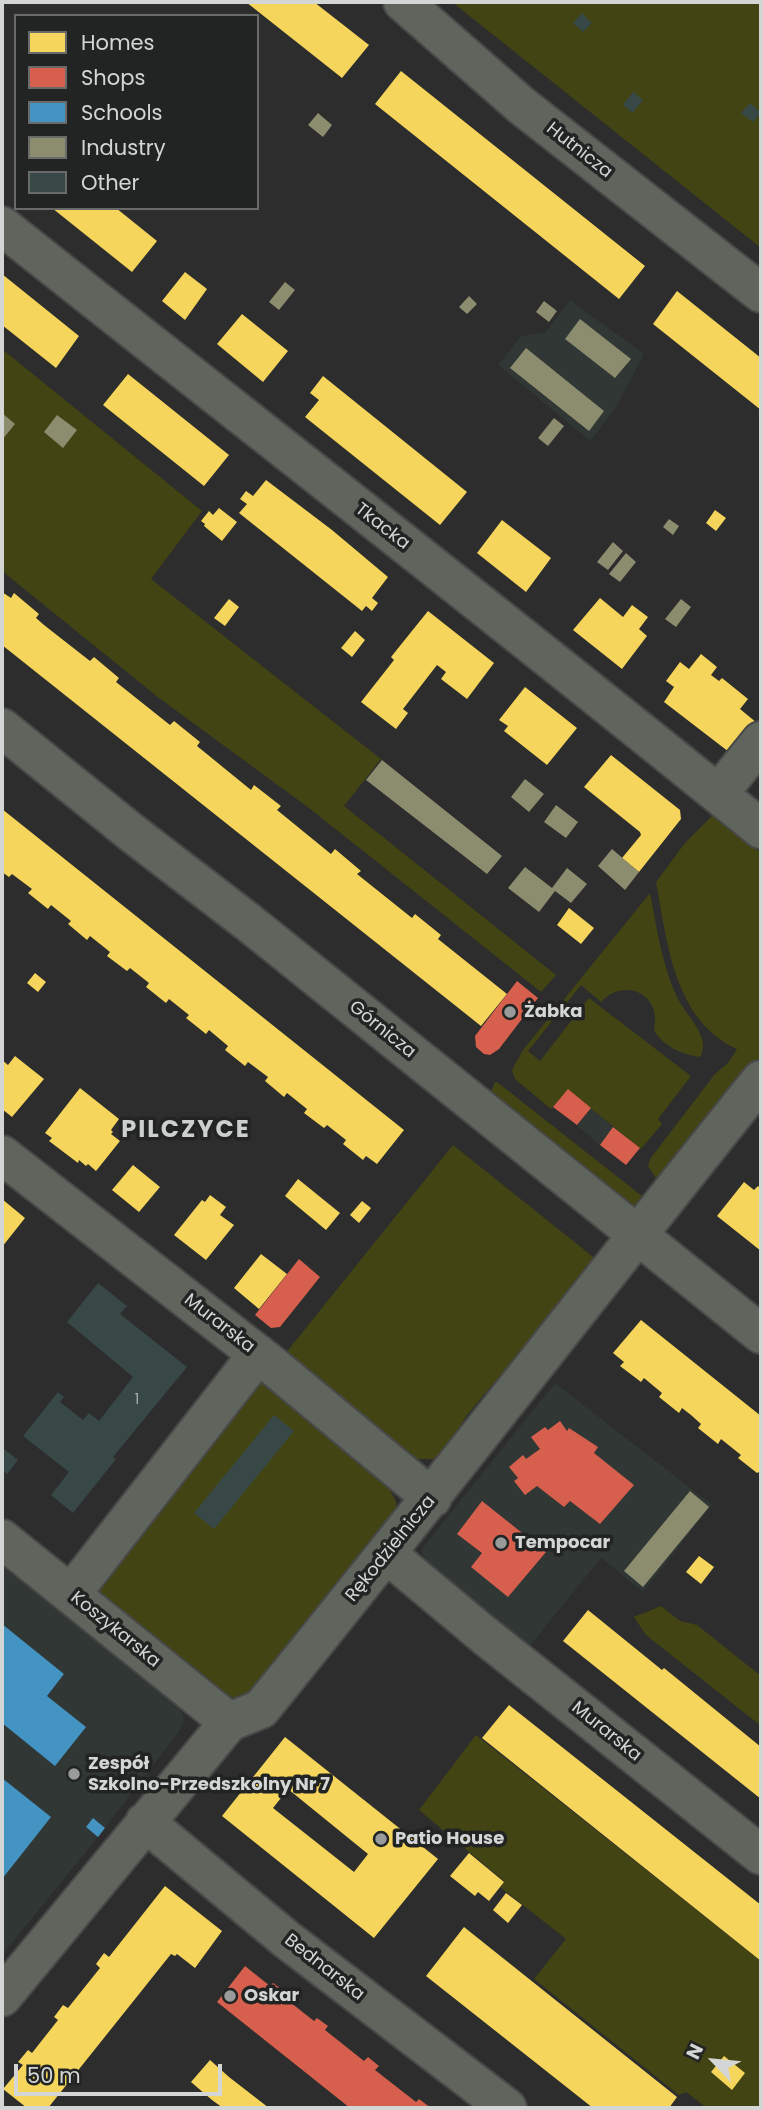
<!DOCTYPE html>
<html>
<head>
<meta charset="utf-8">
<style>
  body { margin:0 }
  #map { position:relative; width:763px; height:2110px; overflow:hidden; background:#2c2d2c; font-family:Poppins,sans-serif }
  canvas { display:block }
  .frame { position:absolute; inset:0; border:4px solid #d4d6d5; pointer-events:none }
  .legend { position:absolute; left:14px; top:14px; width:245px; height:196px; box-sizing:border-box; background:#222423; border:2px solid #696b6a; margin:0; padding:9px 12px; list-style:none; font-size:21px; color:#d4d6d5 }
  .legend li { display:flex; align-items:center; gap:14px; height:35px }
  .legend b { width:35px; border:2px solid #696b6a }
  .north { position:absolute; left:679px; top:2026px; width:70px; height:70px; -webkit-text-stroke:5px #222423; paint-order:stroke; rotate:296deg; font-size:19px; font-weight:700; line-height:28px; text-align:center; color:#d4d6d5 }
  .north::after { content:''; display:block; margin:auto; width:24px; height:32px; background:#d4d6d5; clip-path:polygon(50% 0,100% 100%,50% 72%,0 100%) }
  .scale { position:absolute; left:14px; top:2064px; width:208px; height:32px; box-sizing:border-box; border:4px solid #d4d6d5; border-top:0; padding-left:9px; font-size:21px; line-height:24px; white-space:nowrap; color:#d4d6d5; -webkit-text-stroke:5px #222423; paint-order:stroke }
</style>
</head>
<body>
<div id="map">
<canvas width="763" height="2110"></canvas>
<div class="frame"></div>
<ul class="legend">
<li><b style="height:19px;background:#f6d55c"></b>Homes</li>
<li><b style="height:19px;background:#d6604d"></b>Shops</li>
<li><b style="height:19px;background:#4393c3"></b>Schools</li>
<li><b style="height:19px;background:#8c8c6e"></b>Industry</li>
<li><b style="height:19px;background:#374846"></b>Other</li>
</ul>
<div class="north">N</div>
<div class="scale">50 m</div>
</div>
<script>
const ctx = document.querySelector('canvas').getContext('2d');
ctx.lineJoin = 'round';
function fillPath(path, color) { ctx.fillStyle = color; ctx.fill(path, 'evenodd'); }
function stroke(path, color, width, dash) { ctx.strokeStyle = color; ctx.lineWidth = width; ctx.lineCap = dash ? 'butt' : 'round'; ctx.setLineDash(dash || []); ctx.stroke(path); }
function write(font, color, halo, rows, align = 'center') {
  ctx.font = font + ' Poppins,sans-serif'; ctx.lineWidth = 7; ctx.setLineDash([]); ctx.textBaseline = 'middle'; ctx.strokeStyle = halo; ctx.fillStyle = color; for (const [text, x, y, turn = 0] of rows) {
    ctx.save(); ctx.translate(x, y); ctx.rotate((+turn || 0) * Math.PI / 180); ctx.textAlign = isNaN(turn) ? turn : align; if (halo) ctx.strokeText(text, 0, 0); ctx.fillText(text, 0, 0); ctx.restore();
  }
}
fillPath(new Path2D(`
  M570 300 644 354 615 409 590 441 498 365 521 336 545 333Z
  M591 1108 613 1127 600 1145 577 1126Z
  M555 1383 712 1505 643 1592 601 1558 529 1647 427 1565 421 1550Z
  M2 1562 180 1705 184 1721 180 1730 98 1837 2 1955Z`), '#303734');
fillPath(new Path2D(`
  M452 2H761V248Z
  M2 349 202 511 151 579 381 759 344 806 556 975 541 992 309 808 159 698 2 571Z
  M713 815 761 853V1059L661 1186 648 1166 650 1159 715 1074 728 1063 737 1049C674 1021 667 941 656 882L685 843Z
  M650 893C657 929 662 966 678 999 686 1015 712 1038 700 1057 681 1054 665 1047 654 1031 655 1023 656 1015 653 1008 644 985 615 985 601 1002L581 985 528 1051 540 1061 589 998 691 1076 658 1119 662 1124 641 1149 568 1090 551 1109 515 1079 512 1070 523 1050Z
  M495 1082H497L647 1200C628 1210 623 1205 606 1194L608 1186 526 1121 487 1101Z
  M453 1145 597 1260 467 1415 439 1459H416L285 1354Z
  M253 1374 384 1480 396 1501V1519L250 1697 238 1700 224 1693 90 1590Z
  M661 1606 680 1621 697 1625 761 1676V1726L646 1635 634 1617Z
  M476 1735 761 1961V2108H707L686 2092 679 2095 534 1979 566 1939 500 1887 504 1881 419 1810Z`), '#434413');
fillPath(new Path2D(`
  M246 2H314L369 45 342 78Z
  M401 71 645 266 619 299 375 104Z
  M52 208H116L157 241 132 272Z
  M185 272 207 289 185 320 162 301Z
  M2 274 79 336 56 368 2 325Z
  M677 291 761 358V410L653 324Z
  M242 314 288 351 263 382 217 344Z
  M128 374 229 455 204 486 103 405Z
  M323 376 467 492 440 525 305 417 319 400 310 393Z
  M266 480 332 530 388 577 372 598 378 603 372 611 366 606 362 611 239 513 247 504 240 499 246 491 253 496Z
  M219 508 237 522 222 541 204 526 205 524 201 521 209 511 213 515Z
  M715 510 726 518 716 531 706 523Z
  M502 520 551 558 526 592 477 553Z
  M2 592 11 598 14 593 39 614 36 618 44 625 90 661 94 657 119 678 116 682 170 725 174 721 200 742 197 746 251 790 254 785 281 806 277 810 331 854 335 849 361 871 357 874 412 918 415 914 441 935 438 939 507 994 481 1026 2 645Z
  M600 598 623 617 632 605 648 617 639 629 647 636 622 669 573 630Z
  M229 599 239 607 225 626 214 618Z
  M428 611 494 663 467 699 441 679 446 672 437 665 403 709 408 713 396 729 361 702 394 660 391 657Z
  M355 631 365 640 352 657 341 648Z
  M701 654 717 667 711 675 719 681 722 678 748 699 740 709 757 723 729 752 664 702 674 687 666 681 680 662 689 669Z
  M525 687 577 728 547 765 504 731 508 726 499 720Z
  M611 755 680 810 681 819 639 872 622 858 641 835 640 832 584 787Z
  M2 809 404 1130 377 1164 366 1156 363 1160 343 1144 346 1140 327 1125 324 1128 304 1113 307 1109 287 1093 284 1097 265 1081 268 1077 248 1062 245 1066 225 1050 228 1046 209 1030 206 1034 186 1018 189 1015 169 999 166 1003 146 987 149 983 130 968 127 971 107 956 110 952 90 936 87 940 68 924 71 921 51 905 48 909 28 893 32 889 12 874 9 877 2 872Z
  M569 908 594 928 581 944 557 925Z
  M35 973 46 982 38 992 27 983Z
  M15 1056 44 1079 12 1117 2 1109V1060L8 1065Z
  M80 1088 119 1119 111 1130 113 1132 111 1134 120 1141 96 1171 88 1164 86 1166 79 1160 78 1163 49 1141 52 1138 45 1133Z
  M133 1165 160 1187 139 1212 112 1190Z
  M298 1179 340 1213 326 1230 285 1196Z
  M744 1182 754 1190 758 1186 761 1189V1251L717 1216Z
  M210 1195 226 1207 220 1215 234 1225 206 1260 174 1235 202 1200 205 1202Z
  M2 1199 25 1218 2 1247Z
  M362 1201 371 1208 359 1223 350 1215Z
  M261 1254 287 1274 259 1309 234 1288Z
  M641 1320 761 1416V1471L757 1473 738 1458 741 1455 721 1439 718 1444 698 1428 701 1424 691 1415 682 1408 679 1413 659 1397 662 1393 644 1378 641 1382 620 1366 624 1362 613 1353Z
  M699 1556 714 1567 701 1584 686 1572Z
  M588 1610 662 1670 664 1668 761 1747V1799L563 1641Z
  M509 1705 761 1905V1961L482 1738Z
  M285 1737 438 1859 374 1938 222 1816ZM288 1789 368 1854 354 1872 273 1808Z
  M469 1853 504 1882 489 1901 478 1892 475 1896 450 1876Z
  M165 1886 222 1931 195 1968 177 1954 175 1956 171 1954 48 2108H27L3 2089 23 2065 18 2062 28 2050 32 2053 58 2020 54 2017 63 2005 68 2008 100 1968 96 1964 104 1953 109 1957Z
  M506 1893 522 1905 508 1923 493 1910Z
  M464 1927 677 2097 669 2108H593L426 1976Z
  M724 2056 745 2073 732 2090 711 2072Z
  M210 2060 229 2077 269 2108H223L212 2100 191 2082Z`), '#f6d55c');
fillPath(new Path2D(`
  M517 981 538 998 499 1049 490 1055 484 1054 476 1047 475 1036Z
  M568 1089 591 1108 577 1125 553 1107Z
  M613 1127 640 1148 626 1165 600 1145Z
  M299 1259 320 1277 280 1327 271 1328 255 1315Z
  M560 1421 567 1431 569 1428 598 1447 594 1453 634 1485 600 1524 570 1501 564 1507 537 1486 525 1495 514 1481 518 1478 509 1467 523 1455 526 1459 540 1449 531 1437 545 1427 548 1430Z
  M482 1501 546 1552 508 1597 471 1567 482 1553 457 1534Z
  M245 1966 270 1986 273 1983 284 1991 281 1995 314 2021 317 2018 328 2026 325 2030 364 2061 368 2057 379 2066 375 2070 416 2102 419 2099 431 2108H350L217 2002Z`), '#d6604d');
fillPath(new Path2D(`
  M2 1624 64 1674 47 1696 86 1727 55 1766 2 1723Z
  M2 1778 51 1817 2 1879Z
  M93 1818 105 1828 98 1837 86 1827Z`), '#4393c3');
fillPath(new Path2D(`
  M318 113 332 125 323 137 308 125Z
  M285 282 295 290 279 310 269 302Z
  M469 296 477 304 467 314 459 307Z
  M544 301 557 311 549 322 536 312Z
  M580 319 631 359 615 378 565 339Z
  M526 348 604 411 589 431 510 368Z
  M2 413 15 424 2 440Z
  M57 415 77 430 63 448 44 432Z
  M554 418 564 426 548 446 538 438Z
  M669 519 679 526 673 535 663 527Z
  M613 542 623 551 608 570 597 562Z
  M626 553 636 562 620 582 609 574Z
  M681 599 691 607 676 627 665 619Z
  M382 760 502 856 487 874 366 780Z
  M525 779 544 794 529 812 511 797Z
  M556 805 578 822 566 838 544 822Z
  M612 849 639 872 625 890 598 866Z
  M525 867 552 888 567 868 587 884 571 903 555 891 539 912 508 888Z
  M690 1491 709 1507 643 1587 624 1571Z`), '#8c8c6e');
fillPath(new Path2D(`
  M582 13 592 23 583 32 573 23Z
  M633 92 643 100 633 113 623 105Z
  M750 103 761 113 753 122 741 113Z
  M98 1283 127 1306 120 1314 187 1367 113 1457 116 1459 73 1513 51 1495 69 1472 23 1436 58 1392 64 1397 60 1402 83 1420 89 1413 99 1421 133 1377 67 1322Z
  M274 1415 294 1431 214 1529 194 1513Z
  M4 1449 18 1460 7 1474 2 1470V1452Z`), '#374846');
const minor = new Path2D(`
  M403 2 522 106 761 293
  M2 226C255 427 511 625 761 829
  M2 728 132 833 248 922 761 1334
  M718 794 761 741
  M2 1155 273 1366 432 1498
  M2 1539 229 1722
  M387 1554 484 1635 761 1855
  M71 1594 258 1354
  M145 1822 286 1939 507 2108
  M2 1997 229 1722 261 1709C430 1501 593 1289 761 1080`);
stroke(minor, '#474847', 42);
stroke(minor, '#5f645d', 38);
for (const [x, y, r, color] of [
  [510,1012,7,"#999b9a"],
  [501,1543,7,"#999b9a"],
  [74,1774,7,"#999b9a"],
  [381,1839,7,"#999b9a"],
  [230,1996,7,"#999b9a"]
]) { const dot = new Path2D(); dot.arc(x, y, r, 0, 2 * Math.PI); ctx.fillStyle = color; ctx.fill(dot); stroke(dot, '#222423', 2.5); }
write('14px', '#adb2b1', null, [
  ["1",137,1400]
]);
write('18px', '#d4d6d5', '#222423', [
  ["Hutnicza",579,151,38],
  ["Tkacka",382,527,38],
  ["Górnicza",382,1030,39],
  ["Murarska",219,1324,38],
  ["Rękodzielnicza",391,1549,-51],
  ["Koszykarska",115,1630,39],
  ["Murarska",606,1732,39],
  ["Bednarska",324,1968,38]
]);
write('bold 18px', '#d4d6d5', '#222423', [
  ["Żabka",524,1012],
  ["Tempocar",515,1543],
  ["Zespół",88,1764],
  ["Szkolno-Przedszkolny Nr 7",88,1785],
  ["Patio House",395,1839],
  ["Oskar",244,1996]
], 'left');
ctx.letterSpacing = '2px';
write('bold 24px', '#cccfce', '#222423', [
  ["PILCZYCE",186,1131]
]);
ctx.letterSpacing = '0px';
</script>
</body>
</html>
